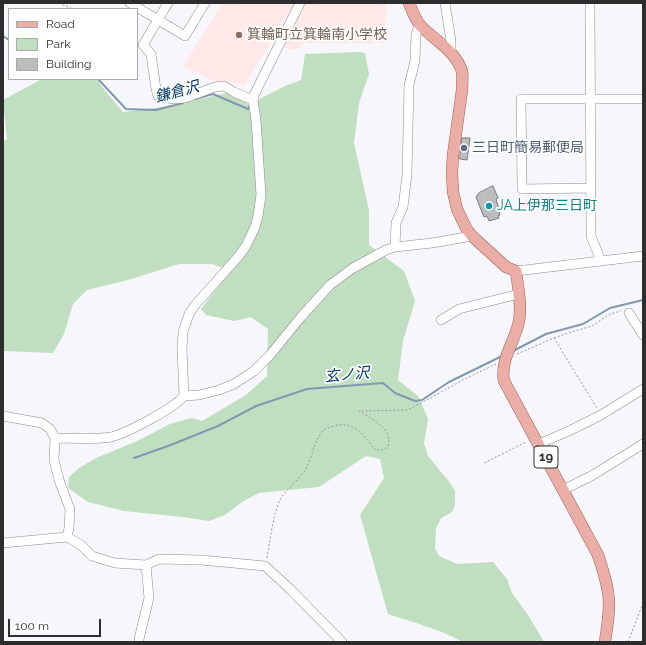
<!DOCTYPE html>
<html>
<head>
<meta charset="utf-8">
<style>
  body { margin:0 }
  #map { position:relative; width:646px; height:645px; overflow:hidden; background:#f7f7fb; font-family:Raleway,sans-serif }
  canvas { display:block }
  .frame { position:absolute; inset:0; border:4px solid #2d2d2e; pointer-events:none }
  .legend { position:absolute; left:8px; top:8px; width:130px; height:72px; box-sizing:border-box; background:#fff; border:1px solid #ababab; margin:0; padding:5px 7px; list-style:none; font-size:12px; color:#2d2d2e }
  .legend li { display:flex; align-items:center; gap:8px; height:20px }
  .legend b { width:20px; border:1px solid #ababab }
  .scale { position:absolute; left:8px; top:619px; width:93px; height:18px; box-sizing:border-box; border:2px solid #2d2d2e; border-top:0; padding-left:5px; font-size:12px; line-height:14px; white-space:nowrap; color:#2d2d2e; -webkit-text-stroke:3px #fff; paint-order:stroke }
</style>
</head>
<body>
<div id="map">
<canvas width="646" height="645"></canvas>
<div class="frame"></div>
<ul class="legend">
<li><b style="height:5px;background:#ebaea7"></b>Road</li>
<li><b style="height:11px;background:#c0dec0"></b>Park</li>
<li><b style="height:11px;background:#bdbdc0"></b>Building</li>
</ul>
<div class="scale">100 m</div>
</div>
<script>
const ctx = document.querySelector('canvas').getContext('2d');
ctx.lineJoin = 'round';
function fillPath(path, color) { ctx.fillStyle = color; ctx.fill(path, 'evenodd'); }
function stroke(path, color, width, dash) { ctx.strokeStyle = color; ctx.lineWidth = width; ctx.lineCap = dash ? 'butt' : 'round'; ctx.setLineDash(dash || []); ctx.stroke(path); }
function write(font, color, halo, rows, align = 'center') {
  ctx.font = font + ' Raleway,"Noto Sans JP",sans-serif'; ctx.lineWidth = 3.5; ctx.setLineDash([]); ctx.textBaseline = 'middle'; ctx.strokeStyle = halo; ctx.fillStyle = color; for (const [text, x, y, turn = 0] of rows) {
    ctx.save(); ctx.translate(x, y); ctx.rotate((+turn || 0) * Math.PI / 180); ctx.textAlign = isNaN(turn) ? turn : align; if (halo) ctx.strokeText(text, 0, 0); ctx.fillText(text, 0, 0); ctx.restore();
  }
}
fillPath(new Path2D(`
  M223 3H295L245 84 216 82 183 66Z
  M303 3H386L385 43H304L300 49 290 50 283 46Z`), '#fee8e8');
fillPath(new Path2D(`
  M358 52 365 53 369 74 359 103 354 143 369 210V245L404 271 415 301 403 341 398 380 418 396 428 419 424 443 428 456 451 484 455 491V505L452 512 441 518 436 528 435 548 439 556 457 564 493 562 507 579 512 593 528 615 544 642H463C439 629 413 622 388 614L360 515 384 478 380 459 366 456 319 487 259 493 242 502 225 515 209 521 183 517 124 511 88 502 68 488 69 477 79 468 96 458 135 442 170 424 191 418 202 421 246 395 267 376 268 329 251 317 234 321 206 315 201 309 230 271 212 264H179L128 280 87 290 73 304 64 334 53 353 4 351 3 354V142L7 139 3 100 42 79H97L102 87 123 112 162 107 241 90 248 105 285 86 301 80 305 54Z`), '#c0dec0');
stroke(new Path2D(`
  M3 36 9 40
  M98 79 126 109 156 110 183 103
  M195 99 213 94 248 109 250 105
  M513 351 546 334 583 324 610 308 643 300
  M134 458 168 446 218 426 256 406 307 389 383 383 395 393 415 401 422 400 449 382 502 356`), '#8099b2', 2);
const building = new Path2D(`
  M462 138H470L467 160 460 159Z
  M493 186 498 198 496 199 500 212 499 213 500 215 498 216 499 218 489 221 487 216 484 217 476 197 479 193Z`);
fillPath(building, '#bdbdc0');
stroke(building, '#78797c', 1);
const minor = new Path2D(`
  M130 3 185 36 205 3
  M168 3 143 45 151 54 156 89 158 96 174 99 185 98 215 87 224 86 234 92 253 100
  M445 3 451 41V54
  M590 3 591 236 601 261
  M590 188 522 189 521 99H643
  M395 247 396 223 403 207 407 175 409 85 415 61 416 34 420 25
  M516 271 643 256
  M629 313 643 335
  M441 320 459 309 519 294
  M184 396 199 395 219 390 234 384 254 371 270 355 301 317 330 285 353 268 386 250 395 247 432 243 472 236
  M3 416 42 423 50 429 55 438 54 460 60 483 70 509 69 528 67 537
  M55 438C72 438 93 440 111 437 127 433 173 409 184 396L182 349 183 332 189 314 195 305 238 257 246 246 255 227 258 216 261 195 256 120 253 100 254 95 300 3
  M539 444 571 430 601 415 643 389
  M563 490 593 475 643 444
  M3 543 67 537 81 545 92 556 115 563 146 565 159 559 201 560 265 566 290 589 342 642
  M139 642V639L149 598 146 565`);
const major = new Path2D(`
  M409 3C412 10 415 19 420 25 434 40 455 50 462 71 463 77 462 84 462 90L453 155 452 172 453 192 457 209 466 228 472 236 506 267 516 271C518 288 522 305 519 321 515 342 500 359 504 381L598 555C602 567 606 579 608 592 611 608 607 626 605 642`);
stroke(minor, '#8a8a8d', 10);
stroke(major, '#a05e56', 12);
stroke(new Path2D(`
  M59 3 73 9
  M554 338 568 333 592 326 610 314 621 311
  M517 354 554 338 597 408
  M484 463 526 442
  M267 558C270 541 273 513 281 498 286 489 299 480 305 470 312 459 313 445 321 433 324 428 328 428 334 426 353 420 365 436 375 450H382L388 447C393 428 373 420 359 411L407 410 419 404 465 379 496 364
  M628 642 643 603`), '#969699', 1, [2, 2]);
stroke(minor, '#fff', 9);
stroke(major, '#ebaea7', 11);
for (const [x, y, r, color] of [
  [239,35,4,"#8d6e63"],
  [464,148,4,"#5c6f8a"],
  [489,206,4,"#0f9aa8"]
]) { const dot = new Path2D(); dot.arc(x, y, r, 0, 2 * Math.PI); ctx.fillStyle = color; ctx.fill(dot); stroke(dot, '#fff', 1.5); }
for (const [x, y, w] of [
  [546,457,24]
]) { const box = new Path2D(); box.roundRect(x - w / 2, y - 11, w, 22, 3); ctx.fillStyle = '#fff'; ctx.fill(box); stroke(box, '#2d2d2e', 1); }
write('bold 13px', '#2d2d2e', null, [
  ["19",546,457]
]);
write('14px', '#785e54', '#fff', [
  ["箕輪町立箕輪南小学校",247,35]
], 'left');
write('14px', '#4e5e75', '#fff', [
  ["三日町簡易郵便局",472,148]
], 'left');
write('14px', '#0d838f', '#fff', [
  ["JA上伊那三日町",497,206]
], 'left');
write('italic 15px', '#003863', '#fff', [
  ["鎌倉沢",177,92,-15],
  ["玄ノ沢",347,375,-5]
]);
</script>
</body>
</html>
